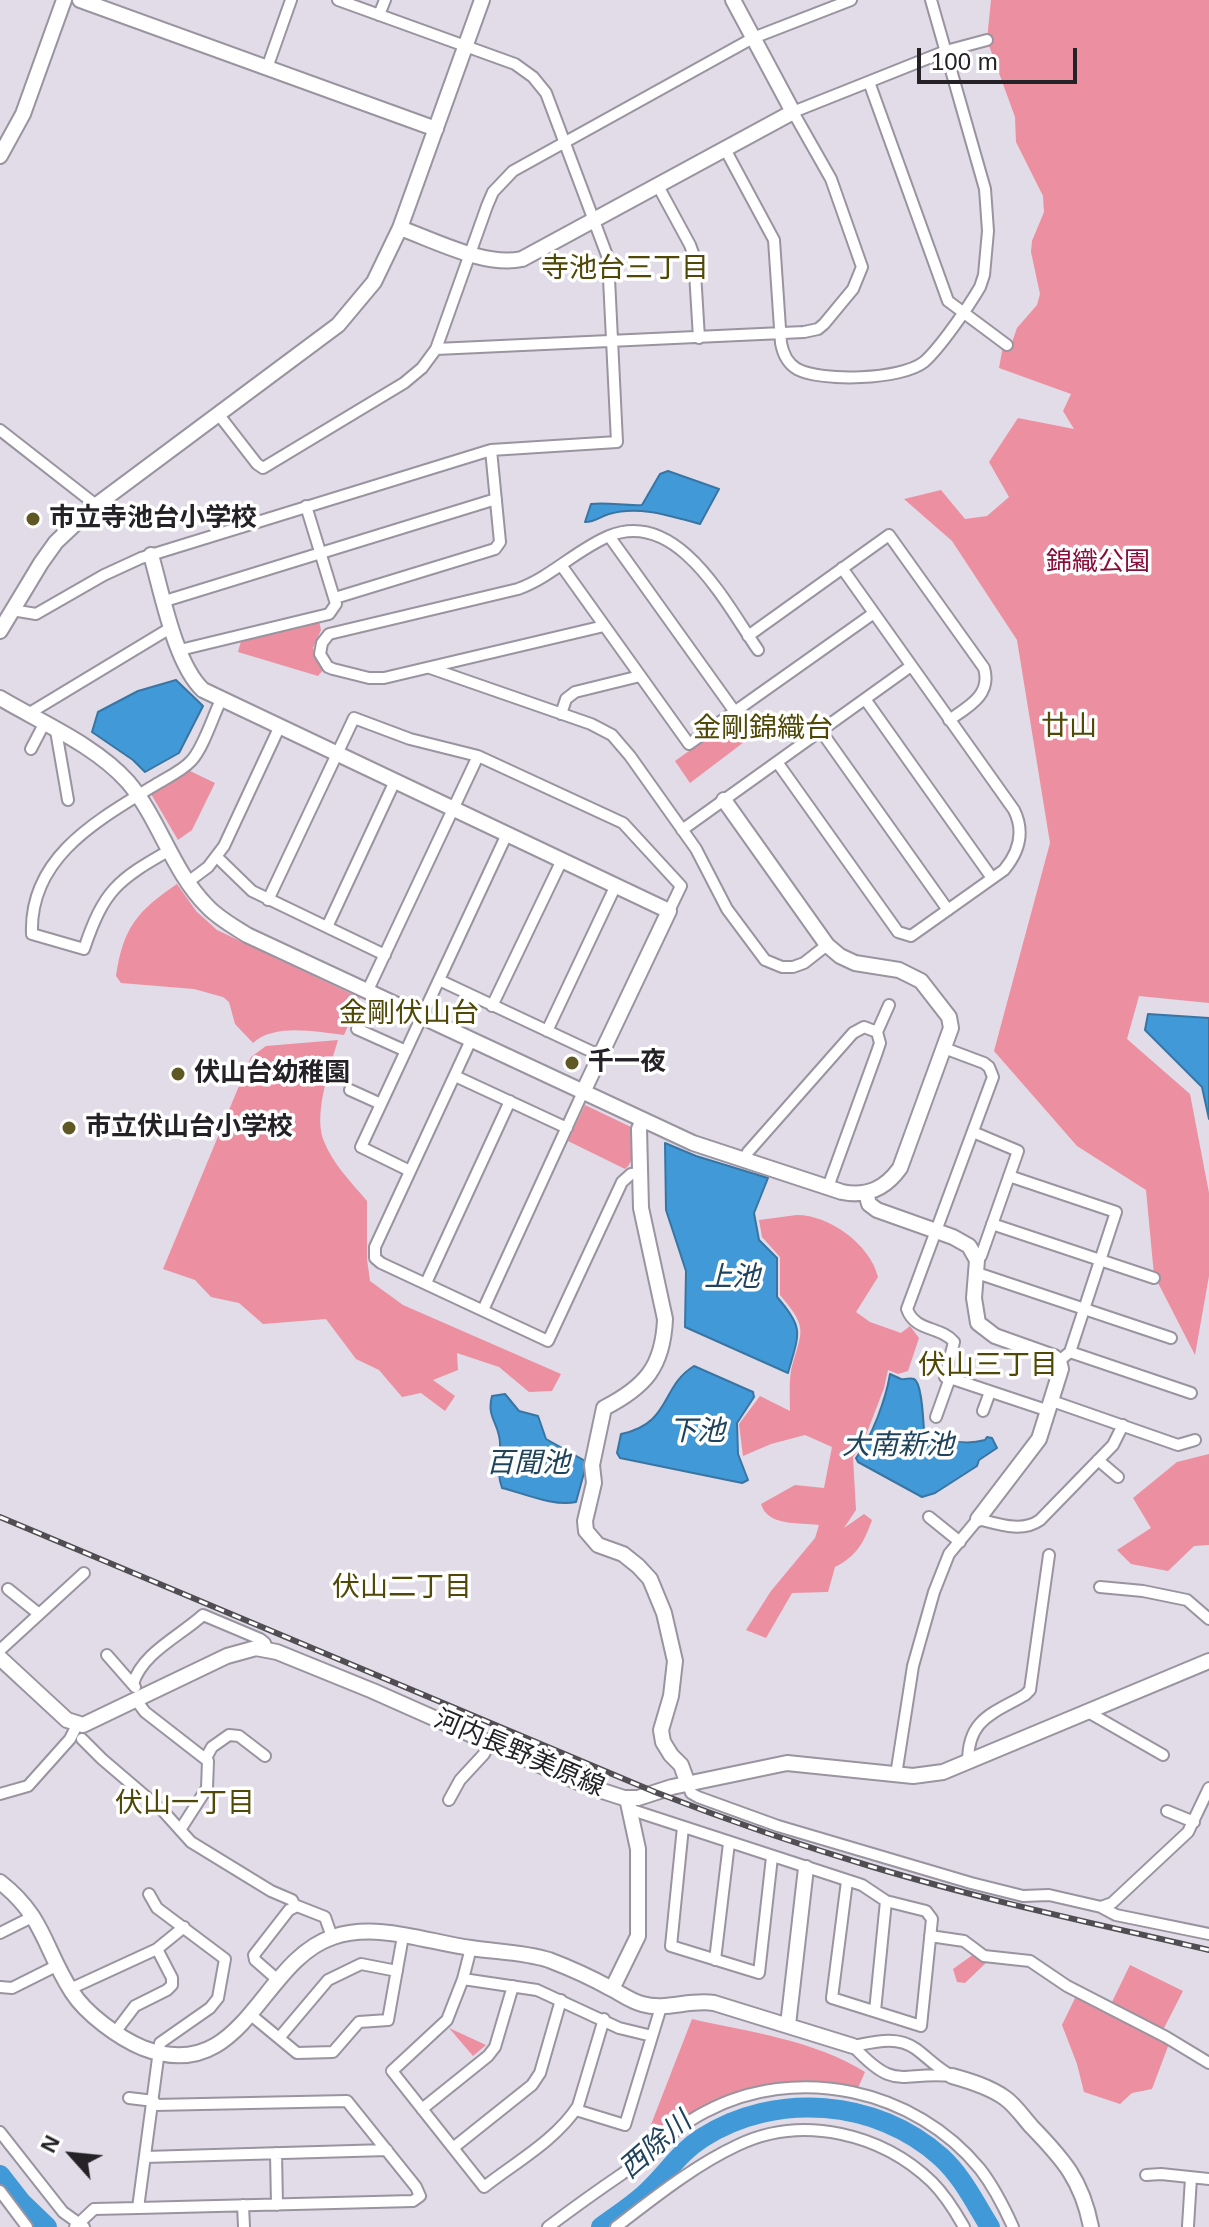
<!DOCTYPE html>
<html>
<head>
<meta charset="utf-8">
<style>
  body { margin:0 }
  #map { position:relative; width:1209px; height:2227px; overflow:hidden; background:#e1dce8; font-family:Arial,sans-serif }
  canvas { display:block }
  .north { position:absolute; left:32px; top:2115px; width:80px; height:80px; -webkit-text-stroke:6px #fff; paint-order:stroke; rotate:297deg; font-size:22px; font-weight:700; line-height:32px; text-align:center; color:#242226 }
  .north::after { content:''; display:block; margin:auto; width:28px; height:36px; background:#242226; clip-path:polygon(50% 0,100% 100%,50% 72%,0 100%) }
  .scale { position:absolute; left:917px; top:48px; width:160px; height:36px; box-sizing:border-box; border:4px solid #242226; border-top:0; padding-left:10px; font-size:24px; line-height:28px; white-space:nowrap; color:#242226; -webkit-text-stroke:6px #fff; paint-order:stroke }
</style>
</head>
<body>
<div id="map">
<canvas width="1209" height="2227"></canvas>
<div class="north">N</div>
<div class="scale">100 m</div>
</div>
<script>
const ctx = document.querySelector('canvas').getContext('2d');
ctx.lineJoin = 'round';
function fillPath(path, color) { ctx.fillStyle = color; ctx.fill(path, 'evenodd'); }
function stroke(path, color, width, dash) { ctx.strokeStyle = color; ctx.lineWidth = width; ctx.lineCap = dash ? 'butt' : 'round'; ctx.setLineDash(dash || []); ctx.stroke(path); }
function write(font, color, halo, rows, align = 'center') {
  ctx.font = font + ' Arial,"Noto Sans JP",sans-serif'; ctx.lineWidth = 7; ctx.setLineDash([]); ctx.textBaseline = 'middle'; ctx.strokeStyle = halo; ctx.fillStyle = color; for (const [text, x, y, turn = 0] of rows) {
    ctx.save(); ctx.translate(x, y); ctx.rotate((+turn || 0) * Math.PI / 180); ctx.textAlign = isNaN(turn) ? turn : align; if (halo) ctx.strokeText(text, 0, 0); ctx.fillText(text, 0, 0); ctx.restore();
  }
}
fillPath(new Path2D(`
  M991 0H1209V1003L1139 996 1127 1039 1190 1094 1209 1193V1276L1195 1355 1154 1275 1146 1190 1077 1146 994 1051 1050 843 1017 640 952 541 904 499 941 490 965 519 987 516 1009 497 989 462 1018 418 1074 429 1063 411 1071 394 999 368 1003 346 1010 348 1017 328 1037 305 1040 294 1031 252 1032 241 1044 212 1043 196 1016 142 1015 117 987 40Z
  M319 621 321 630 313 648 323 670 318 676 238 652 241 641Z
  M738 716 752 736 690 783 675 761Z
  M188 770 215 783 192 830 178 840 151 794Z
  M177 884 196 911 217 930 360 998 344 1035C316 1032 275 1023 253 1043L235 1024 229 1002 223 997 194 989 121 983 116 976C123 928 137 911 177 884Z
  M338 1040C330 1067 314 1112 323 1139 332 1163 351 1182 367 1201V1259L370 1281 403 1305 561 1374 552 1391 529 1392 499 1367 457 1353 458 1370 433 1380 455 1396 445 1411 421 1393 402 1397 379 1370 356 1359 326 1319 263 1324 239 1303 211 1297 195 1280 163 1269 251 1057 266 1046Z
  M585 1105 631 1127C632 1142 637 1160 625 1169L568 1141Z
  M797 1215C829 1215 870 1244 878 1277L856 1312 870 1322 901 1333 910 1326 919 1338 908 1371 898 1374 888 1370 884 1388 863 1443 853 1457 856 1510 844 1528 864 1514 872 1520C864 1542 857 1556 835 1567L828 1592 792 1593 766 1638 746 1630 771 1591 815 1538 819 1525C799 1522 768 1527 761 1504L795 1485 824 1488 832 1447 805 1435 771 1444 743 1456 739 1424 760 1396 790 1411C790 1398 789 1384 791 1371 801 1331 810 1330 780 1295V1257L762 1237 759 1220Z
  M1209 1454V1545L1194 1546 1168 1571 1131 1564 1117 1550 1151 1528 1133 1498 1177 1462Z
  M974 1954 989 1960 965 1983 957 1982 953 1969Z
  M1130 1965 1183 1991 1163 2030 1111 2004Z
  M1077 1994 1170 2041 1152 2089 1132 2093 1120 2104 1084 2092 1077 2064 1062 2025Z
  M692 2019C749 2032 814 2040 865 2072L858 2088C841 2085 820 2080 802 2081 746 2086 693 2111 645 2140Z
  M449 2028 486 2045 473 2056Z`), '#ec8fa0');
const water = new Path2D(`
  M668 471 719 489 700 524C671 516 639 505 609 514 599 517 596 522 585 522L591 504C609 502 624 506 642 505L660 474Z
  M176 680 203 706 179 753 145 772 133 760 92 732 98 712 138 691Z
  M1148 1014 1209 1018V1119L1202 1087 1145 1030Z
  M665 1143 696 1156 768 1178 754 1213 759 1240 777 1258V1297C805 1329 799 1333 788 1373L685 1327 686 1271 666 1210Z
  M694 1366 753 1392 754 1397 737 1423 738 1454 748 1480 742 1483 620 1458 617 1453 621 1434C672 1423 660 1387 694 1366Z
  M890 1374C890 1374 901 1379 901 1379 907 1380 909 1377 914 1379 922 1383 923 1419 924 1429 942 1440 963 1446 985 1440L987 1437 992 1438 997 1448 979 1460 977 1466 935 1493 922 1497 858 1462 856 1458C872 1437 886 1399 890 1374Z
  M505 1394 519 1411 538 1416 546 1439 587 1462 576 1502C554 1507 523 1493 502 1488 496 1471 501 1461 500 1444 500 1424 486 1418 492 1396Z`);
fillPath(water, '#4299d8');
stroke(water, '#3975a3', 2);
stroke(new Path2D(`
  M0 2175 21 2202 47 2227
  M601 2227C617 2215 635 2204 649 2190 667 2173 680 2152 702 2138 775 2091 877 2099 941 2157 962 2176 975 2203 990 2227`), '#4299d8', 20);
const street = new Path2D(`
  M379 15 385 0
  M267 68 291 0
  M869 82 948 301 1007 345
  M725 149 774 240 781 343C783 354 787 363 797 369 821 382 901 380 924 362 940 348 969 306 980 287L984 275 988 231 985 189 931 0
  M658 186 690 245 694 256 699 338
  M436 349 804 332 818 329 824 324 853 289 862 267 831 179 793 112 946 51 987 40
  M219 415 257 464 263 468 404 383 422 368 436 349 487 206 493 192 513 171 753 38 851 0
  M0 430 96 505
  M609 536 735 712
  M561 565 689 744 874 613
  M335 598 495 549 500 542 491 450
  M165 601 496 499
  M12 610 36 614 104 575 141 558 491 450 617 442 608 258 546 93 533 77 515 64 338 0
  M604 626 384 678H369L333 669 328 667 320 654 322 643 329 634 518 589C551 577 576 550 609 536 678 508 726 604 758 650
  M748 636 889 535 984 668C992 695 968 707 949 720
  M180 650 329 614 336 604 306 506
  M430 668 591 724 612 735 630 756 696 849 727 909 765 960 782 967H793L804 963 827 945
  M865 699 992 878
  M28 714 172 627
  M561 714 566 699 575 692 640 676
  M56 731 68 800
  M821 731 948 910
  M31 749 44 724
  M777 762 898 932 911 936 1004 870C1019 852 1025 832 1014 810L842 568
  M682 830 911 666
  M170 850C117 880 104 890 84 949L32 934C29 857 98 820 155 785 166 778 182 771 191 761 203 749 213 716 221 700
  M217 857 252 891 385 955
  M188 882 208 867 224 846 279 728
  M268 900 354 718 410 739 478 756 623 823 681 886 669 911
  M327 927 395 781
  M439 980 601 1056
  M367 992 478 756
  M492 1006 562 860
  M357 1029 406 1051
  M547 1031 616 885
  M471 1040 375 1247V1258L381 1263 548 1341 622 1182 631 1174 640 1173
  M455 1076 567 1128
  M350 1090 381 1104
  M973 1132 1018 1151 981 1256 977 1260
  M744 1160 748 1152 853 1033 864 1027 877 1032
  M410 1171 361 1147 507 834
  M1009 1176 1116 1212 1070 1352 1059 1361
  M828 1187 877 1052 880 1043 877 1032 889 1005
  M992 1224 1154 1278
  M977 1273 1171 1338
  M426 1283 510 1101
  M483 1310 583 1092
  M1070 1352 1191 1393
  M950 1378 1049 1411
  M1052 1401 1178 1445 1195 1440
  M983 1411 990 1392
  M936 1417 950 1378 945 1377 954 1342C941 1326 915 1332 907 1309L993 1077 989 1067 984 1063 944 1048
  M1098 1460 1118 1477
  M929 1517 960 1542
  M1100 1587 1143 1591 1187 1600 1209 1619
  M8 1589 39 1614
  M0 1650 84 1573
  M107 1655 135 1687
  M133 1684C142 1653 180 1636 203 1615L260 1639 265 1643 267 1649
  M136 1700 145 1712 208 1761 207 1788 180 1830
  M1088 1712 1163 1755
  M82 1739 102 1759 164 1812 191 1842 271 1891 292 1900 295 1906
  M206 1758 212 1747 229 1735 239 1736 265 1756
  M968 1762C968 1719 992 1714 1025 1695L1030 1690 1049 1555
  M896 1775 913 1666 934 1592 949 1554 978 1519C998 1524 1022 1533 1040 1520L1113 1445 1123 1425
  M688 1784 691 1793 698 1797 778 1826 971 1883 1023 1896 1049 1895 1101 1907 1116 1915 1209 1934
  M0 1794 28 1786 70 1739 77 1725
  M449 1800 460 1780 484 1754 489 1744
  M629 1809 862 1885 886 1901 926 1911 932 1919 921 2026 832 1998 847 1881
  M1167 1811 1194 1822
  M683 1827 671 1946 759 1973 772 1857
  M1101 1907 1112 1903 1188 1832 1209 1788
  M0 1933 34 1916
  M930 1936 964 1941 984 1956 1030 1961 1067 1986 1166 2037 1209 2063
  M471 1948 463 1979 447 2020 392 2071 484 2187C516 2162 556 2140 578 2106L604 2019
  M715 1960 729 1843
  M463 1979 537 1990 619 2028 652 2036
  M279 1981 255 1960 254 1955 289 1910 297 1906 325 1917 332 1937
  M0 1987 12 1988 58 1965
  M70 1989 157 1949 184 1927
  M875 2011 886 1901
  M251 2015 297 2053 333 2052 359 2022 388 2020 403 1936
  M116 2031 135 2006 167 1990 172 1985V1978L157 1949
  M279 2038 328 1980 361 1964 397 1971
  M853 2046C897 2093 899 2071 952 2076
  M853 2046C874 2042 897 2035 916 2049 927 2057 935 2066 947 2073
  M129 2098 154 2101
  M422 2109 488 2056 495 2047 513 1986
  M576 2110 625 2125 661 2007
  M0 2132 63 2212 84 2227
  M453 2148 532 2085 540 2073 561 2000
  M276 2153 277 2205
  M145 2157 387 2150
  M1146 2175 1161 2174 1209 2179
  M0 2191 27 2227
  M243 2205 244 2227
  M138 2208 413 2201 420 2196 416 2187 347 2101 154 2105
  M1188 2226 1191 2178
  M75 2227 94 2209 138 2208 160 2043 210 2008 218 1998 225 1959 157 1908 149 1894
  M548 2227C572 2209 597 2191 622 2174 650 2154 674 2128 705 2112 796 2063 915 2089 980 2169 994 2187 1004 2207 1013 2227
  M616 2227C655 2197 695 2165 738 2145 803 2114 882 2134 932 2182 945 2195 955 2211 964 2227`);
const secondary = new Path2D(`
  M80 0 436 129
  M0 156 23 114 64 0
  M400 228C436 241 485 267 522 259L793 112 733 0
  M151 555C162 593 175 664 203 690L669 911 583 1092
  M0 631 41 563 56 542 91 509 338 325 374 282 400 228 482 0
  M0 698C42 723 95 745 128 782 160 820 172 871 207 906 218 918 233 926 247 935L693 1143 842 1192C867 1197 885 1189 900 1168L951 1028 949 1017 921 981 899 970 855 963 840 956 827 945 724 800
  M643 1120 639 1129 641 1208 665 1319C663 1367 645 1387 604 1408L592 1465 594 1483 585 1521 586 1531 598 1545 623 1554 638 1566 650 1579 664 1613 675 1661 671 1696 661 1730 663 1742 671 1755 681 1765 688 1784
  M866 1193 869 1204 877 1210 953 1237 969 1246 977 1260 974 1298 978 1323 995 1336 1054 1357 1059 1361 1061 1369 1039 1439 978 1519
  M0 1658 67 1720 83 1725 227 1656 256 1648 277 1652 373 1691 587 1786 624 1798H638L672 1787 787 1763 913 1776 943 1772 1209 1661
  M0 1882C45 1917 44 1949 72 1992 86 2014 119 2038 143 2048 244 2087 260 1961 333 1937 377 1922 427 1942 471 1948 497 1952 524 1952 549 1960 570 1968 590 1977 610 1988 620 1993 630 2001 642 2004 666 2011 689 1999 714 2003L853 2046
  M612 1989 638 1936V1849L627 1798
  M788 2025 806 1868
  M952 2076C970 2081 990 2087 1005 2098 1015 2105 1023 2117 1031 2126 1063 2159 1082 2180 1091 2227`);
stroke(street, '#99949f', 14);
stroke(secondary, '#99949f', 18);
stroke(street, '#fff', 10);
stroke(secondary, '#fff', 14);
const rail = new Path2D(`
  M0 1517 655 1792C727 1820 799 1845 873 1867 983 1900 1097 1924 1209 1950`);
stroke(rail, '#504d53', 6);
stroke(rail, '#fff', 3, [9]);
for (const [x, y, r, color] of [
  [33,519,8,"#5f5724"],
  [572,1063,8,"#5f5724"],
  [178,1074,8,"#5f5724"],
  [69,1128,8,"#5f5724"]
]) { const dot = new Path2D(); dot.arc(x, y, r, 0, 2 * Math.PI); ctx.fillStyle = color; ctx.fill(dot); stroke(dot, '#fff', 3); }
write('bold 26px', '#242226', '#fff', [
  ["市立寺池台小学校",49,519],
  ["千一夜",588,1063],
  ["伏山台幼稚園",194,1074],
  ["市立伏山台小学校",85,1128]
], 'left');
write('26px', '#890e3a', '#fff', [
  ["錦織公園",1098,563]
]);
write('26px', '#242226', '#fff', [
  ["河内長野美原線",519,1754,23]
]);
write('28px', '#504806', '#fff', [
  ["寺池台三丁目",625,269],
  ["廿山",1069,727],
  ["金剛錦織台",763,729],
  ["金剛伏山台",409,1014],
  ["伏山三丁目",988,1366],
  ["伏山二丁目",402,1588],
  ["伏山一丁目",185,1804]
]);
write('italic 28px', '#1f435d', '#fff', [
  ["上池",732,1278],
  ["下池",697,1432],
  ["大南新池",898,1446],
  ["百聞池",528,1464],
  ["西除川",656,2146,-41]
]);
</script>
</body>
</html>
